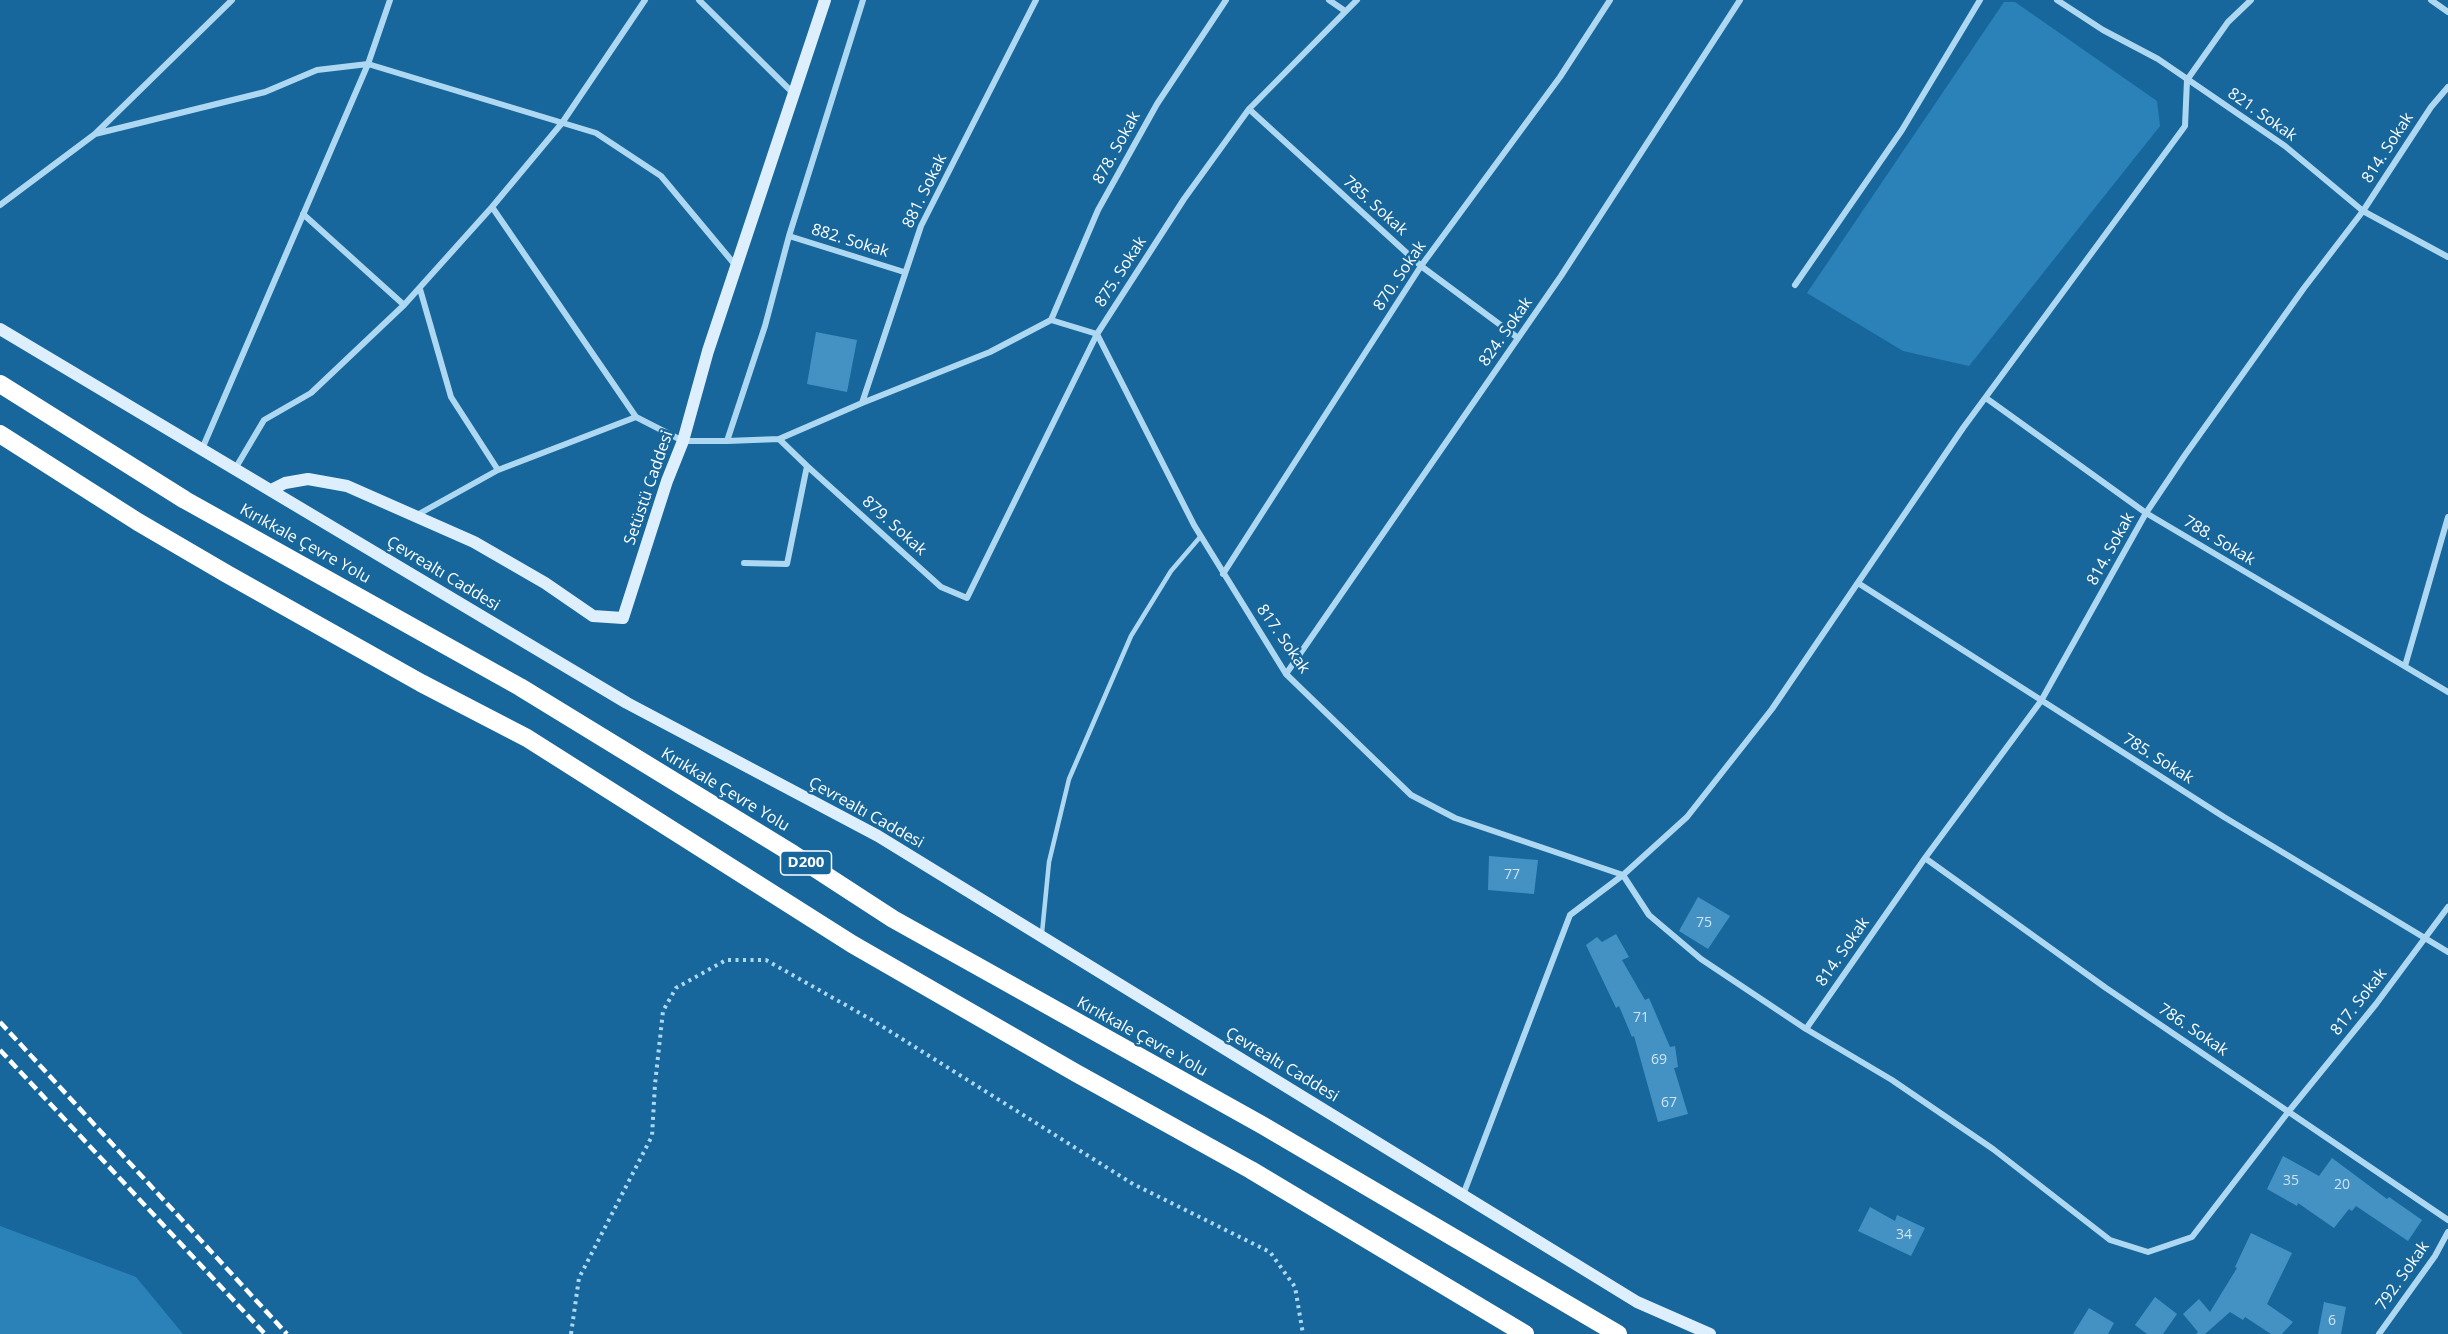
<!DOCTYPE html>
<html>
<head>
<meta charset="utf-8">
<style>
  body { margin:0 }
  canvas { display:block; background:#17679c }
</style>
</head>
<body>
<canvas width="2448" height="1334"></canvas>
<script>
const ctx = document.querySelector('canvas').getContext('2d');
ctx.lineJoin = 'round';
function fillPath(path, color) { ctx.fillStyle = color; ctx.fill(path, 'evenodd'); }
function stroke(path, color, width, dash) { ctx.strokeStyle = color; ctx.lineWidth = width; ctx.lineCap = dash ? 'butt' : 'round'; ctx.setLineDash(dash || []); ctx.stroke(path); }
function write(font, color, halo, rows, align = 'center') {
  ctx.font = font + ' "Open Sans",sans-serif'; ctx.lineWidth = 5; ctx.setLineDash([]); ctx.textBaseline = 'middle'; ctx.strokeStyle = halo; ctx.fillStyle = color; for (const [text, x, y, turn = 0] of rows) {
    ctx.save(); ctx.translate(x, y); ctx.rotate((+turn || 0) * Math.PI / 180); ctx.textAlign = isNaN(turn) ? turn : align; if (halo) ctx.strokeText(text, 0, 0); ctx.fillText(text, 0, 0); ctx.restore();
  }
}
fillPath(new Path2D(`
  M2004 2H2015L2157 101 2160 126 1969 366 1903 351 1807 293Z
  M0 1226 136 1277 183 1334H0Z`), '#2a82b9');
fillPath(new Path2D(`
  M816 332 857 340 847 392 807 384Z
  M1489 856 1538 860 1534 894 1488 890Z
  M1698 897 1730 916 1708 949 1679 931Z
  M1616 934 1629 957 1622 960 1645 1000 1649 998 1670 1047 1675 1046 1678 1067 1674 1068 1688 1114 1658 1122 1634 1036 1632 1037 1619 1006 1616 1008 1586 945 1597 937 1602 942Z
  M2283 1156 2319 1176 2332 1158 2387 1199 2389 1197 2422 1220 2408 1241 2356 1206 2352 1211 2349 1209 2334 1228 2298 1203 2297 1206 2267 1189Z
  M1870 1207 1895 1221 1897 1215 1925 1228 1911 1256 1858 1231Z
  M2251 1233 2292 1253 2267 1304 2293 1322 2282 1334H2271L2245 1317 2243 1320 2230 1312 2205 1334H2196L2198 1332 2183 1314 2199 1299 2210 1312 2237 1268 2235 1267Z
  M2155 1297 2177 1314 2163 1334H2147L2135 1325Z
  M2324 1302 2346 1307 2341 1334H2318Z
  M2089 1308 2114 1323 2108 1334H2073Z`), '#4492c4');
stroke(new Path2D(`
  M571 1334 579 1278 652 1136 655 1084 663 1011 676 988 726 960H766L872 1020 1133 1184 1270 1252 1295 1287 1303 1334`), '#aed8f2', 4, [3, 4.5]);
stroke(new Path2D(`
  M1042 933 1049 862 1069 779 1131 636 1171 571 1201 536`), '#aed8f2', 4.5);
stroke(new Path2D(`
  M699 0 794 94
  M1329 0 1345 11
  M2057 0 2103 30 2158 59 2285 146 2363 211 2448 257
  M2431 0 2448 12
  M1249 109 1421 266 1518 338
  M95 134 232 0
  M0 205 95 134 265 92 317 70 368 64 596 133 661 176 736 266
  M492 207 636 417
  M303 214 404 305
  M789 236 904 272
  M1795 285 1902 130 1980 0
  M420 289 451 397 498 470
  M1051 320 1098 210 1157 104 1226 0
  M1097 334 1194 525 1286 674 1411 795 1455 818 1623 875 1649 915 1701 959 1806 1029 1892 1080 1993 1149 2110 1240 2148 1252 2192 1237 2289 1111 2376 1004 2448 907
  M1986 398 2146 513 2448 692
  M862 403 921 226 1036 0
  M727 441 779 439 862 403 990 352 1051 320 1097 334
  M202 449 368 64 390 0
  M807 466 941 587 967 598 1097 334 1184 199 1249 109 1357 0
  M235 469 264 420 311 393 404 305 492 207 562 123 645 0
  M417 515 498 470 636 417 683 441H727L765 326 789 236 863 0
  M744 563 787 564 807 466 779 439
  M1223 574 1421 266 1560 77 1610 0
  M1858 583 2224 817 2448 952
  M2405 666 2448 517
  M1286 674 1561 276 1740 0
  M1925 858 2106 988 2448 1220
  M1806 1029 1925 858 2041 701 2146 513 2185 455 2304 288 2363 211 2431 107 2448 87
  M1463 1195 1570 915 1623 875 1687 817 1772 709 1963 428 2185 126 2187 80 2228 22 2251 0
  M2379 1334 2435 1256 2448 1232`), '#aed8f2', 6);
stroke(new Path2D(`
  M0 329 627 703 878 836 1637 1302 1710 1334
  M271 490 285 483 308 479 347 486 474 542 545 583 593 616 623 618 667 481 683 441 708 351 825 0`), '#ddeffc', 12);
stroke(new Path2D(`
  M0 384 185 500 520 687 793 854 893 919 1262 1125 1618 1334
  M0 434 138 522 227 574 421 683 527 738 852 944 1076 1073 1251 1170 1525 1334`), '#fff', 18);
stroke(new Path2D(`
  M0 1022 287 1334
  M0 1050 265 1334`), '#fff', 4.5, [10, 4.5]);
write('14px', '#d0e4f0', null, [
  ["77",1512,875],
  ["75",1704,923],
  ["71",1641,1018],
  ["69",1659,1060],
  ["67",1669,1103],
  ["35",2291,1181],
  ["20",2342,1185],
  ["34",1904,1235],
  ["6",2332,1321]
]);
for (const [x, y, w] of [
  [806,863,51]
]) { const box = new Path2D(); box.roundRect(x - w / 2, y - 12, w, 24, 4.5); ctx.fillStyle = '#17679c'; ctx.fill(box); stroke(box, '#fff', 1.5); }
write('bold 15px', '#fff', null, [
  ["D200",806,863]
]);
write('16px', '#fff', '#17679c', [
  ["821. Sokak",2262,115,35],
  ["878. Sokak",1117,148,-61],
  ["814. Sokak",2388,148,-57],
  ["881. Sokak",925,191,-64],
  ["785. Sokak",1375,206,42],
  ["882. Sokak",850,241,17],
  ["875. Sokak",1121,272,-57],
  ["870. Sokak",1400,276,-56],
  ["824. Sokak",1506,332,-55],
  ["Setüstü Caddesi",649,488,-71],
  ["879. Sokak",894,526,42],
  ["788. Sokak",2219,541,31],
  ["Kırıkkale Çevre Yolu",305,544,29],
  ["814. Sokak",2111,549,-61],
  ["Çevrealtı Caddesi",443,574,31],
  ["817. Sokak",1283,639,55],
  ["785. Sokak",2158,759,32],
  ["Kırıkkale Çevre Yolu",725,790,31],
  ["Çevrealtı Caddesi",866,813,29],
  ["814. Sokak",1843,952,-55],
  ["817. Sokak",2359,1002,-52],
  ["786. Sokak",2193,1030,34],
  ["Kırıkkale Çevre Yolu",1142,1037,29],
  ["Çevrealtı Caddesi",1282,1065,31],
  ["792. Sokak",2403,1276,-55]
]);
</script>
</body>
</html>
